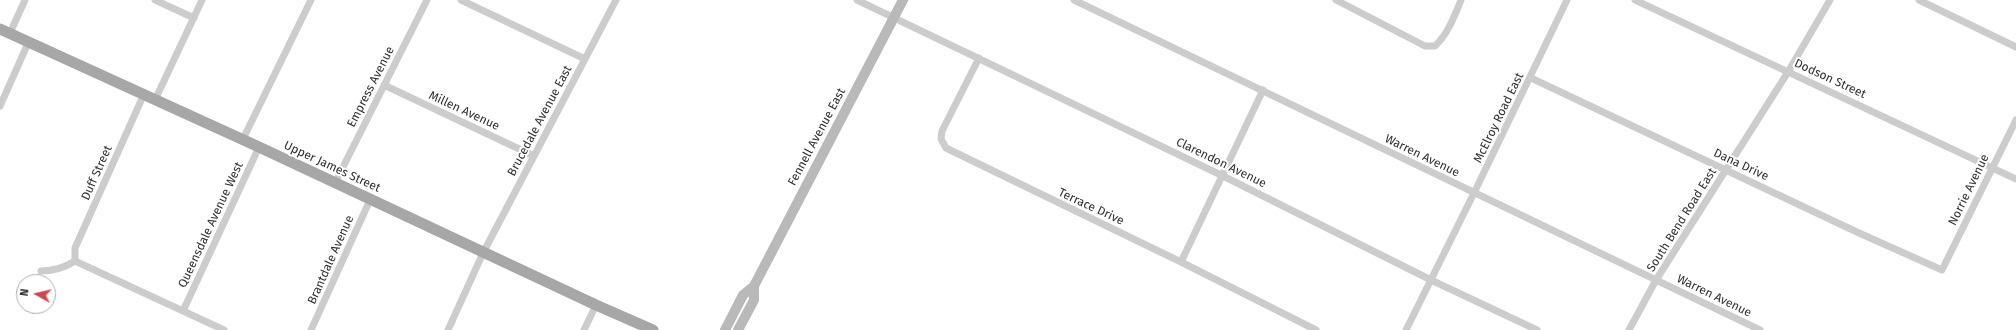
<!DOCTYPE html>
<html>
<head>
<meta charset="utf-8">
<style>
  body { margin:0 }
  #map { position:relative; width:2016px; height:330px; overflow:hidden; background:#fff; font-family:"Fira Sans",sans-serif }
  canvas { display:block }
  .north { position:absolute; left:16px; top:274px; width:40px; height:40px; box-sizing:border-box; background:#fff; border:1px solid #acacac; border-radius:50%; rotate:278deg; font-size:11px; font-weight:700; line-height:16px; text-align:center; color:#2f2f2f }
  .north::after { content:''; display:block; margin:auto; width:14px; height:18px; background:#d0484f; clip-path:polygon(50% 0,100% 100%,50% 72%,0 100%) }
</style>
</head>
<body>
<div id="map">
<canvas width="2016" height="330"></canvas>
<div class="north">N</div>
</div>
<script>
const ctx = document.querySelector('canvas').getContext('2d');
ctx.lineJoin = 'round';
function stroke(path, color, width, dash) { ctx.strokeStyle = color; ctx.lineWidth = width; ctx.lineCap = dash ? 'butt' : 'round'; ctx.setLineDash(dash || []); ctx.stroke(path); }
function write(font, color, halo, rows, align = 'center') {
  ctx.font = font + ' "Fira Sans",sans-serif'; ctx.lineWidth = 4; ctx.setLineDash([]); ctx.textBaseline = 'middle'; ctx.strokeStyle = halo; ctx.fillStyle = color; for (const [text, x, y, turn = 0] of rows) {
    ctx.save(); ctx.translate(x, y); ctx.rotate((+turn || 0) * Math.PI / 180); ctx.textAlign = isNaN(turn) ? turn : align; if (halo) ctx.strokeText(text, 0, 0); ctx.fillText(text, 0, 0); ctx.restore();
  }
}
stroke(new Path2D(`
  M155 0 194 18
  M461 0 585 59
  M857 0 1221 175 1431 280 1537 330
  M1074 0 1760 330
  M1336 0 1425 46H1435C1448 34 1454 17 1461 0
  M1635 0 2016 179
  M1919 0 2016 47
  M10 33 25 0
  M979 58 942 131 941 139 946 148 1181 262 1316 330
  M1531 78 1859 233 1942 270 2016 120
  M384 85 534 156
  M155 100 202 0
  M0 106 29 41
  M243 139 311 0
  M335 183 427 0
  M75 261V248L144 94
  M75 261 224 330
  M1181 262 1263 90
  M41 271C53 271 64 268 75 261
  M183 311 259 147
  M311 330 370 200
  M448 330 483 253 616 0
  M584 330 596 305
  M1406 330 1474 193 1567 0
  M1629 330 1656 280 1788 72 1830 0`), '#ccc', 7);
stroke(new Path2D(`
  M725 330 743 295 754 286 903 0
  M738 330 754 300V286`), '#b9b9b9', 10);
stroke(new Path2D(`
  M0 29 259 147 596 305 653 330`), '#a7a7a7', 11);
write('12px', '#2f2f2f', '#fff', [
  ["Dodson Street",1830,79,25],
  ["Empress Avenue",371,87,-63],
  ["Millen Avenue",464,111,25],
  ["McElroy Road East",1499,118,-64],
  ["Brucedale Avenue East",540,121,-62],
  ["Fennell Avenue East",817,137,-62],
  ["Warren Avenue",1422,156,26],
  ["Clarendon Avenue",1221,163,26],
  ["Dana Drive",1741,165,25],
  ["Upper James Street",332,167,25],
  ["Duff Street",97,173,-66],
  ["Norrie Avenue",1969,190,-64],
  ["Terrace Drive",1091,207,25],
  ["South Bend Road East",1682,220,-58],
  ["Queensdale Avenue West",211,225,-65],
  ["Brantdale Avenue",331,260,-66],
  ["Warren Avenue",1714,296,26]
]);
</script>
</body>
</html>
